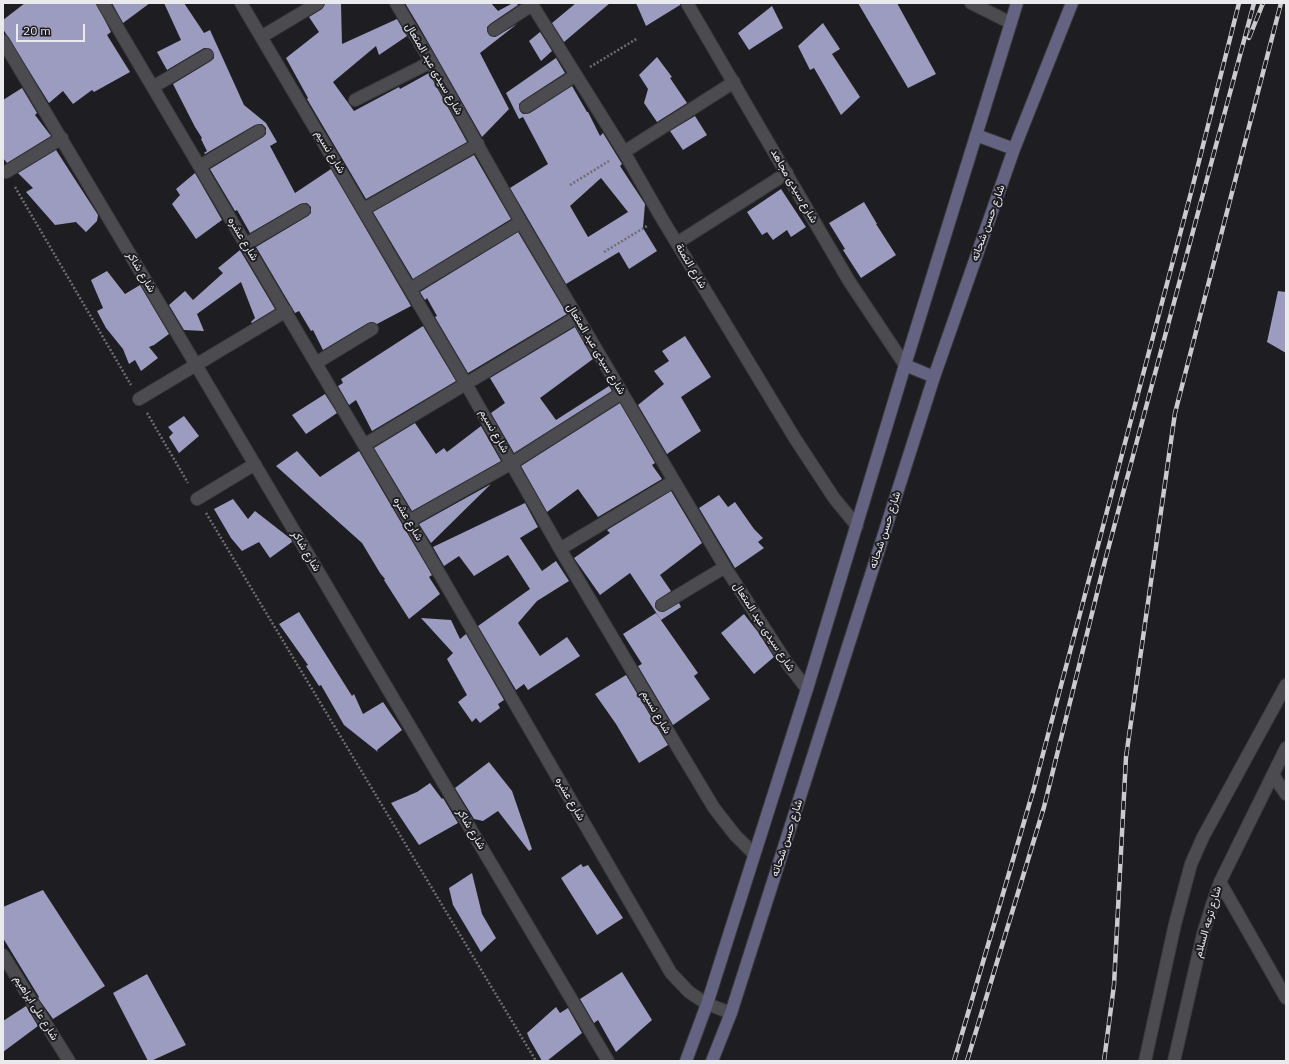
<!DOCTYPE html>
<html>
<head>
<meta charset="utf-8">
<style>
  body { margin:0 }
  #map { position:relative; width:1289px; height:1064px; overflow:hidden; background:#1d1d22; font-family:"IBM Plex Sans",sans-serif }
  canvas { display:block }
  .frame { position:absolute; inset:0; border:4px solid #eaeaed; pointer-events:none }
  .scale { position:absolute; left:16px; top:24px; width:69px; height:18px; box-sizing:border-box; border:2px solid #eaeaed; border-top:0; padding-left:5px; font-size:12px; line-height:14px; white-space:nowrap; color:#eaeaed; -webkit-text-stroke:3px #1d1d22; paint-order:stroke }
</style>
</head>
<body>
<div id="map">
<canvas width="1289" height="1064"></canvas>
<div class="frame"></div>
<div class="scale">20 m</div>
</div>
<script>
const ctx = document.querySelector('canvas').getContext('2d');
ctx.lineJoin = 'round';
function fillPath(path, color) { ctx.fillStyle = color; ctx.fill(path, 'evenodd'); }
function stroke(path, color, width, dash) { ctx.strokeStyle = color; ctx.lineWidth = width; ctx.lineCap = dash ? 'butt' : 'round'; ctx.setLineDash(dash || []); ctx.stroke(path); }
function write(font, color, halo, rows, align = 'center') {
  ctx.font = font + ' "IBM Plex Sans",Vazirmatn,sans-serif'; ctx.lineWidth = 4; ctx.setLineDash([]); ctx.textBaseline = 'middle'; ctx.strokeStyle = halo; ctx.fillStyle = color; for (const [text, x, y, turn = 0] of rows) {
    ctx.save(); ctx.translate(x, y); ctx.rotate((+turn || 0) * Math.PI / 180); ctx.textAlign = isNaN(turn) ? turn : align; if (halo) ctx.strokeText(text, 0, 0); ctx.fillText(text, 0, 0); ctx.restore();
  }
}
fillPath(new Path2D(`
  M25 3H96L111 32 107 35 130 72 94 92 92 90 73 104 63 91 49 103 3 29V20Z
  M112 3H150L123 23Z
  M164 3H184L204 33 210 30 244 105 266 123 277 142 270 146 295 193 331 169 411 306 377 324 372 322 368 323 323 350 313 330 311 331 299 311 295 313 256 247 308 216 311 213V207L307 203 300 204 250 233 237 210 235 211 210 169 263 137 266 134V128L262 124 255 125 205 154 204 153 207 151 201 139 202 138 195 127 173 84 211 61 214 58V55L211 49 204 48 167 70 157 52 181 40Z
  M325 3H341L342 44 397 19 407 36 379 55 376 46 333 82 354 111 399 87 400 89 429 73 467 142 366 199 307 99 308 98 286 58 319 32 309 17 322 9Z
  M405 3H491L498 11 513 3H516L518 5 490 24 487 27V31L490 36 495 37 517 24 480 53 509 109 482 137 420 28Z
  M576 3H610L564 42 552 23Z
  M636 3H680V5L646 26Z
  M858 3H897L936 74 908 88Z
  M772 6 783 28 749 50 738 33Z
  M823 23 840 49 832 54 860 97 841 115 814 68 810 70 798 46Z
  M540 32 552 51 541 61 529 41Z
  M657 57 672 77 670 78 687 103 657 122 644 103 648 89 639 75Z
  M556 58 565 73 522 101 519 104 520 111 523 114 530 113 572 86 587 112H588L600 136 603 133 622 164 620 166 645 204 643 228 657 251 629 269 619 252 566 284 510 188 548 164 523 117 519 119 506 93ZM601 178 628 212 588 237 570 206Z
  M22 88 37 113 35 115 51 136 7 163 3 158V100Z
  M695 116 707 135 683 150 670 131Z
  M56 150 98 215 97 221 86 232 76 222 55 225 26 192 33 188 18 173Z
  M474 155 511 219 413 279 373 212Z
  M195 173 222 220 196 239 172 204 180 195 176 189Z
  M781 189 806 227 791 237 787 230 773 240 767 232 762 235 747 212Z
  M864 202 877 224H876L896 255 861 278 843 250 845 249 829 223Z
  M518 232 567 314 468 373 435 317 437 316 427 298 425 300 420 292Z
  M240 250 275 309 252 323 251 322 255 318 241 282 197 314 204 331 184 330 169 305 185 291 193 300 223 273 218 268Z
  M107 271 125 294 140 285 169 334 154 345 149 347 158 358 141 371 135 360 129 364 123 349 106 328 97 311 103 308 91 280Z
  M1278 291 1286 292V353L1267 342Z
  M423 326 456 381 372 431 356 400 349 405 338 386 343 383 341 379Z
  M575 327 593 359 540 398 556 420 609 386 612 391 514 453 491 413 505 403 490 378Z
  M685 336 711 377 681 397 701 431 667 454 638 405 664 384 654 371 669 361 662 351Z
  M325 394 337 413 306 434 292 415Z
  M620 403 655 463 652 465 662 479 598 517 578 489 547 512 521 466Z
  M184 416 199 436 179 453 169 437 173 433 168 427Z
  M415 423 436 454 444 448 447 452 481 426 501 461 412 511 374 448Z
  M297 451 320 477 359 451 432 575 429 577 440 594 409 619 384 580 385 579 380 573 362 543 276 466Z
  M491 484 431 543 419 524Z
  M671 491 702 543 660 575 671 591 656 601 655 606 656 609 663 612 679 603 681 607 661 620 630 573 600 595 574 558 610 533 607 530Z
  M719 495 728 507 735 502 754 529 763 538 758 542 764 548 735 568 699 508Z
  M233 499 248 519 255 511 291 539 292 542 270 558 259 542 242 551 231 538 214 509Z
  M525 503 538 527 520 538 542 571 556 561 569 581 537 601 518 623 540 656 567 637 580 656 528 690 524 684 516 690 478 626 530 589 508 555 474 576 459 556 444 566 433 547Z
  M299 612 352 696 354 694 363 714 383 702 402 730 377 750 378 752 344 725 321 685 319 686 306 666 308 665 279 624Z
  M656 613 698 673 694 676 710 699 673 725 638 666 642 664 623 634Z
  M744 614 758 632 774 657 754 674 721 633Z
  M421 618 451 620 460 639 466 634 504 700 498 704 500 708 480 723 476 718 472 722 458 702 467 695 447 659 453 653Z
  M626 675 668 745 639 763 616 724 595 694Z
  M489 762 512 791 532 849 529 851 498 811 483 821 474 819 455 788Z
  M430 783 442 799 443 798 458 823 419 845 391 803 417 792Z
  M581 864 583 867 588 865 623 918 597 935 561 878Z
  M472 873 482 914 496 938 481 952 453 905 449 888Z
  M43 890 105 986 53 1019 38 998 39 997 3 938V907Z
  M622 972 652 1020 616 1052 598 1020 594 1023 580 999Z
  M147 974 186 1045 151 1061H148L113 993Z
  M26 1006 38 1026 3 1052V1021Z
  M556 1007 560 1013 568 1008 582 1033 547 1061H542L530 1040 527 1033Z`), '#9c9bc0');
const lane = new Path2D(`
  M971 3 1011 23
  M1145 1061 1175 924 1191 864 1203 837 1286 685`);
const street = new Path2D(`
  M103 3 409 521 671 973 689 992 707 1004 731 1013
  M241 3 466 384 560 549 681 753 714 808 735 835 754 854
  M396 3 431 62 521 222 725 567 787 663 807 689
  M531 3 624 152 661 217 794 437 834 498 857 526
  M687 3 849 281 905 365
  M494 30 532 5
  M261 37 318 3
  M3 41 196 365 608 1061
  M153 87 207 55
  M355 100 431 62
  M526 107 576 75
  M624 152 734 82
  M200 166 259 131
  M6 172 62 138
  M364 209 478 144
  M677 243 787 173
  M246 244 304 210
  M410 289 521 222
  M316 363 372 329
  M139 399 286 311
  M364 445 577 317
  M197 499 255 464
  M409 521 512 463 622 393
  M560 549 674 481
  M662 605 725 567
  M1273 775 1286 794
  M1220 882 1286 998
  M3 955 69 1061
  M1174 1061 1203 934 1211 908 1220 882 1286 748`);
const secondary = new Path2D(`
  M976 135 1014 149
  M905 365 934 377
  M686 1061 707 1004 807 689 905 365 1017 3
  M712 1061 731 1013 934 377 1014 149 1072 3`);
stroke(lane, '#3a393d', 14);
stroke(street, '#3a393d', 14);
stroke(secondary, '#3a393d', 14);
stroke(new Path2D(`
  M590 67 638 38
  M570 185 609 161
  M15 187 131 385
  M604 252 647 226
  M147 413 188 483
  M206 513 536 1061`), '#6e6e72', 2.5, [2, 2]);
stroke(lane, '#4b4b50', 12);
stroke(street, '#4b4b50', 12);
stroke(secondary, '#656382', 12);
const rail = new Path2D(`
  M1249 38 1263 3
  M954 1061 1034 788 1193 185 1239 3
  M967 1061 1044 807 1106 557 1254 3
  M1104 1061 1114 985 1126 757 1175 413 1281 3`);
stroke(rail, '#cbcbcf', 4.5);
stroke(rail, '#1d1d22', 3, [9]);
write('11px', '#eaeaed', '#1d1d22', [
  ["شارع سيدى عبد المتعال",434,69,60],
  ["شارع نسيم",330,152,59],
  ["شارع سيدى مجاهد",794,186,60],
  ["شارع حسن شحاته",988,223,-70],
  ["شارع عشره",243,239,59],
  ["شارع التمنة",691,266,59],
  ["شارع شاكر",141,272,59],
  ["شارع سيدى عبد المتعال",596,349,59],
  ["شارع نسيم",494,431,60],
  ["شارع عشره",408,519,60],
  ["شارع حسن شحاته",885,530,-72],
  ["شارع شاكر",306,551,59],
  ["شارع سيدى عبد المتعال",764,627,57],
  ["شارع نسيم",656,712,60],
  ["شارع عشره",570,799,60],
  ["شارع شاكر",471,829,59],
  ["شارع حسن شحاته",787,838,-72],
  ["شارع ترعه السلام",1208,922,-74],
  ["شارع على ابراهيم",36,1008,58]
]);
</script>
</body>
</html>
